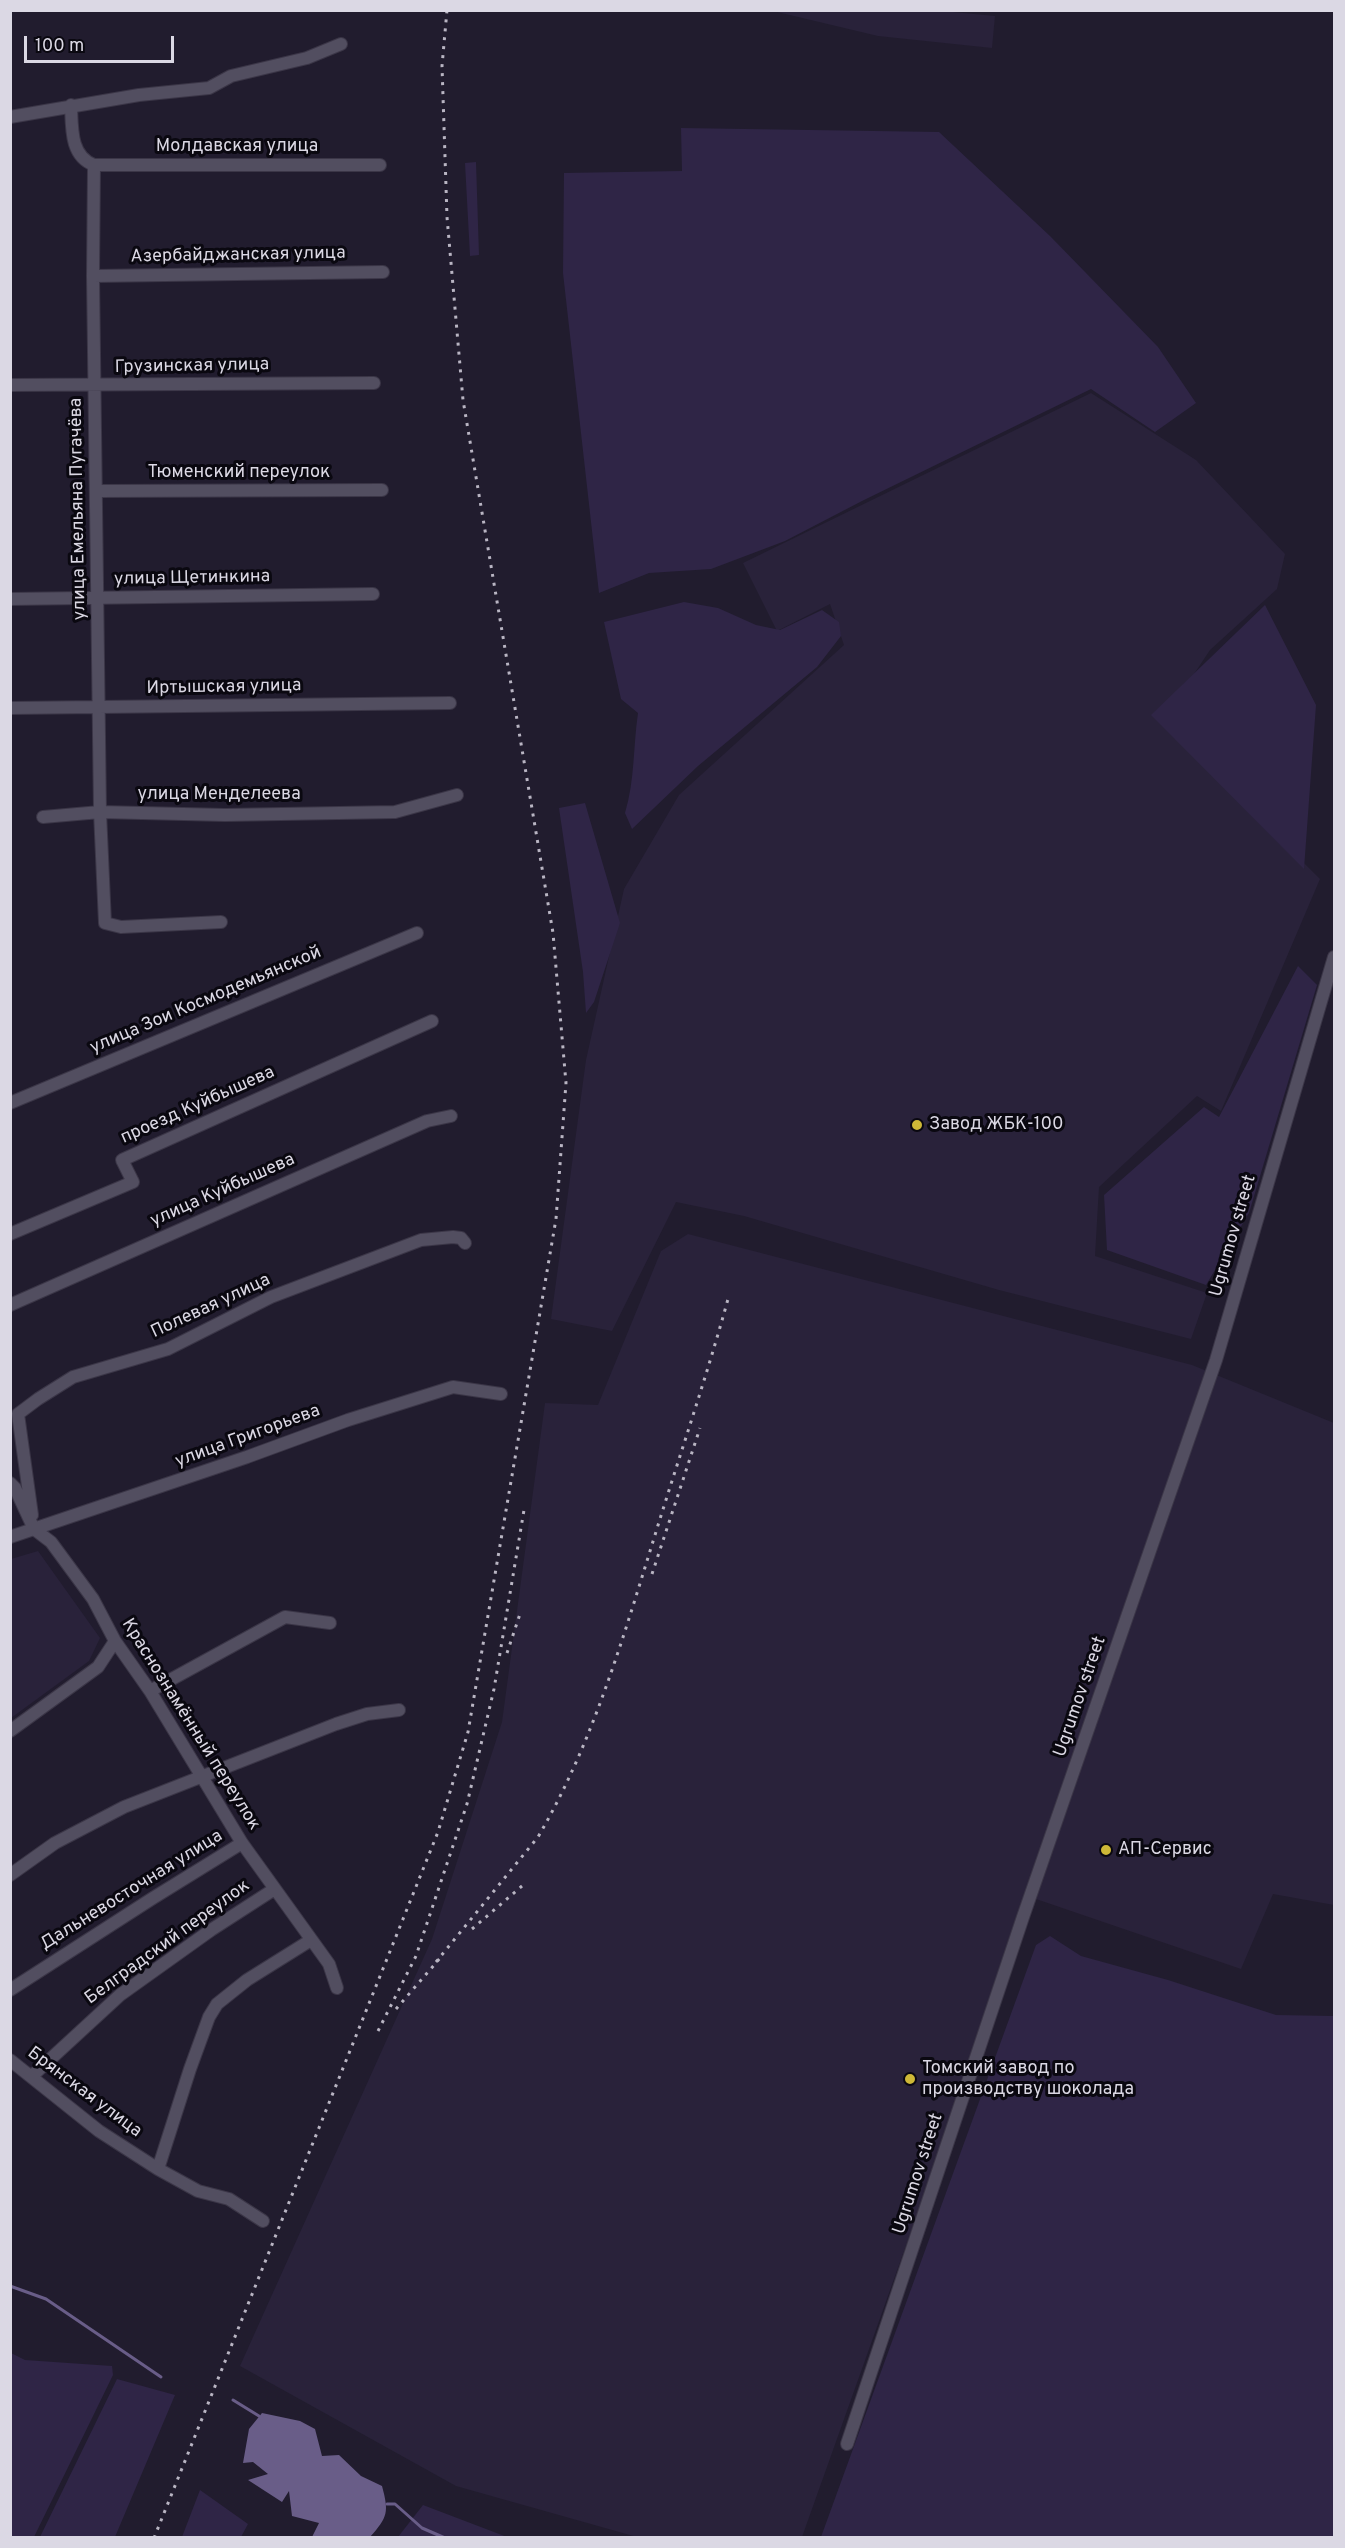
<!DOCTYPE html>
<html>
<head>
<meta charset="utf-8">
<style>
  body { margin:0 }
  #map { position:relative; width:1345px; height:2548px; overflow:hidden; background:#211c2e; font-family:Overpass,sans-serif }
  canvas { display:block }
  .frame { position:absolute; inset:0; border:12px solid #dbd8e4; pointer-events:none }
  .scale { position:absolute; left:24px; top:36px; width:150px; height:27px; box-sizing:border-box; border:3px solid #dbd8e4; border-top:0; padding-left:8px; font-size:18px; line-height:21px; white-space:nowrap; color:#dbd8e4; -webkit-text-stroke:4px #0a0810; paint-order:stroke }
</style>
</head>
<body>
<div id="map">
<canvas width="1345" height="2548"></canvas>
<div class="frame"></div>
<div class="scale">100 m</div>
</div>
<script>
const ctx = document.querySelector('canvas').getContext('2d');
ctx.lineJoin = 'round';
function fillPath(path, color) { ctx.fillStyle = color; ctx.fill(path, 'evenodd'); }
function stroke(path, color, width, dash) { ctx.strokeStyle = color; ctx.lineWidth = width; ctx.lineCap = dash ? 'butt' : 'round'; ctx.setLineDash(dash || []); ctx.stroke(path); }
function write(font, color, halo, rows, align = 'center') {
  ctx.font = font + ' Overpass,sans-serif'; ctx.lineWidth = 6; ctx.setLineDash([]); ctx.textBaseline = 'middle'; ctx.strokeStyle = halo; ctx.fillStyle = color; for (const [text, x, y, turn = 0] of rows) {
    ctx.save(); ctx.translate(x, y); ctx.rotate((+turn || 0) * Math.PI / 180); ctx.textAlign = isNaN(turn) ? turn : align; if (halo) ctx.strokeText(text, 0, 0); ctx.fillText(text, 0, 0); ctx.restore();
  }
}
fillPath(new Path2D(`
  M932 10 995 16 992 48 878 36 773 11Z
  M1091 393 1196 460 1285 554 1277 589 1210 650 1162 722 1320 879 1221 1111 1197 1096 1099 1187 1095 1256 1207 1293 1191 1339 999 1290 744 1216 676 1202 612 1331 551 1319 586 1060 624 889 679 795 844 645 830 604 777 631 743 563Z
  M688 1234 1192 1365 1334 1423V1905L1273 1894 1241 1969 1036 1899 1023 1917 802 2537H637L456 2486 240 2366 432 1939 502 1722 545 1403 598 1405 661 1251Z
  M38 1551 100 1638 89 1661 11 1718V1559Z`), '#29223a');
fillPath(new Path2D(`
  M681 128 939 132 1050 236 1158 347 1196 403 1155 432 1091 389 862 501 785 541 711 569 649 573 599 593 563 273 564 173 682 171Z
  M476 162 479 255 470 256 465 163Z
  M684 602 718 608 756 625 780 630 822 610 839 622 841 636 817 667 698 766 632 829 625 813C635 780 633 747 638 713L621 699 604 622Z
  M1265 605 1316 705 1304 869 1151 715Z
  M585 803 620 923 594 1002 586 1013 583 972 559 808Z
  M1298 966 1317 985 1249 1213 1206 1285 1107 1250 1104 1195 1204 1107 1219 1117Z
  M1050 1936 1081 1956 1168 1980 1276 2015 1334 2016V2537H821L1036 1945Z
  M11 2353 25 2360 112 2366 113 2375 34 2537H11Z
  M117 2379 175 2395 115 2537H40Z
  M200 2490 248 2524 241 2537H182Z
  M423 2505 507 2537H508H398Z`), '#2f2546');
fillPath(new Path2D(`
  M262 2413 300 2421 315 2429 322 2456 339 2455 361 2476 382 2486C389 2512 388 2517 370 2537H312L319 2523 292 2516 289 2491 282 2502 248 2480 268 2474 253 2462 243 2463 249 2429Z`), '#695d88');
stroke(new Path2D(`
  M10 2286 46 2299 161 2377
  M233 2400 259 2416
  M387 2504H395L422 2528 445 2538`), '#695d88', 3);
const minor = new Path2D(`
  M71 105C72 128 70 156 94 165L93 276 100 812 105 923 121 927 221 922
  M10 117 139 95 209 88 231 76 307 58 341 44
  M94 165H380
  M93 276 383 272
  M10 385 374 383
  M97 491 382 490
  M10 599 373 594
  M10 708 450 703
  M43 817 100 812 225 815 395 812 457 795
  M10 1103 417 933
  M10 1234 133 1182 122 1160 432 1021
  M10 1305 427 1121 451 1116
  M10 1483 15 1488 34 1529 51 1542 93 1599 115 1641 150 1691 242 1843 329 1964 337 1988
  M32 1515 18 1414 38 1399 73 1377 168 1349 271 1297 421 1240 453 1237 461 1238 465 1243
  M10 1537 247 1457 348 1420 453 1387 501 1394
  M150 1691 285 1617 330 1623
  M10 1731 98 1667 115 1641
  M10 1875 55 1843 124 1807 336 1724 367 1714 399 1710
  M10 1990 153 1898 242 1843
  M10 2060 99 2131 158 2169 198 2191 229 2199 263 2221
  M32 2076 120 1995 211 1930 273 1890
  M158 2169 190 2069 209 2017 217 2004 247 1980 311 1940
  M847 2444 1023 1917 1216 1360 1334 957`);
stroke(minor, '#3b3647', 14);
stroke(minor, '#524e60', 12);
stroke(new Path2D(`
  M652 1574 700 1428
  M507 1653 521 1611
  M472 1929 522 1886
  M436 1962 538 1837C593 1743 623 1638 655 1535 679 1457 706 1379 728 1299
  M396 2009 441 1957
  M378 2031 416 1956 467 1804 494 1689 524 1510
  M154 2538 438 1832 468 1732 556 1219 566 1083 553 933 463 400 447 217 442 66 447 10`), '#b9b5c3', 3, [3, 6]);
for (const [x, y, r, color] of [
  [917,1125,6,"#ceb837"],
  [1106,1850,6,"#ceb837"],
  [910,2079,6,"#ceb837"]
]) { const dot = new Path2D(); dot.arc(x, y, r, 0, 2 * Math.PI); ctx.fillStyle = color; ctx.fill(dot); stroke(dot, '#0a0810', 2); }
write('18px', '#dbd8e4', '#0a0810', [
  ["Молдавская улица",237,147],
  ["Азербайджанская улица",238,256,-1],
  ["Грузинская улица",192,367,-1],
  ["Тюменский переулок",239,473],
  ["улица Емельяна Пугачёва",79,509,-91],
  ["улица Щетинкина",192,579,-1],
  ["Иртышская улица",224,688,-1],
  ["улица Менделеева",219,795],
  ["улица Зои Космодемьянской",206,1001,-23],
  ["проезд Куйбышева",198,1106,-24],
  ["улица Куйбышева",223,1191,-24],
  ["Ugrumov street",1234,1236,-74],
  ["Полевая улица",211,1307,-25],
  ["улица Григорьева",248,1437,-20],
  ["Ugrumov street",1081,1697,-71],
  ["Краснознамённый переулок",190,1725,58],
  ["Дальневосточная улица",132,1891,-32],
  ["Белградский переулок",168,1943,-36],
  ["Брянская улица",84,2093,37],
  ["Ugrumov street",919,2174,-72]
]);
write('18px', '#dbd8e4', '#0a0810', [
  ["Завод ЖБК-100",929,1125],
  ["АП-Сервис",1118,1850],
  ["Томский завод по",922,2069],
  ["производству шоколада",922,2090]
], 'left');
</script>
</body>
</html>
